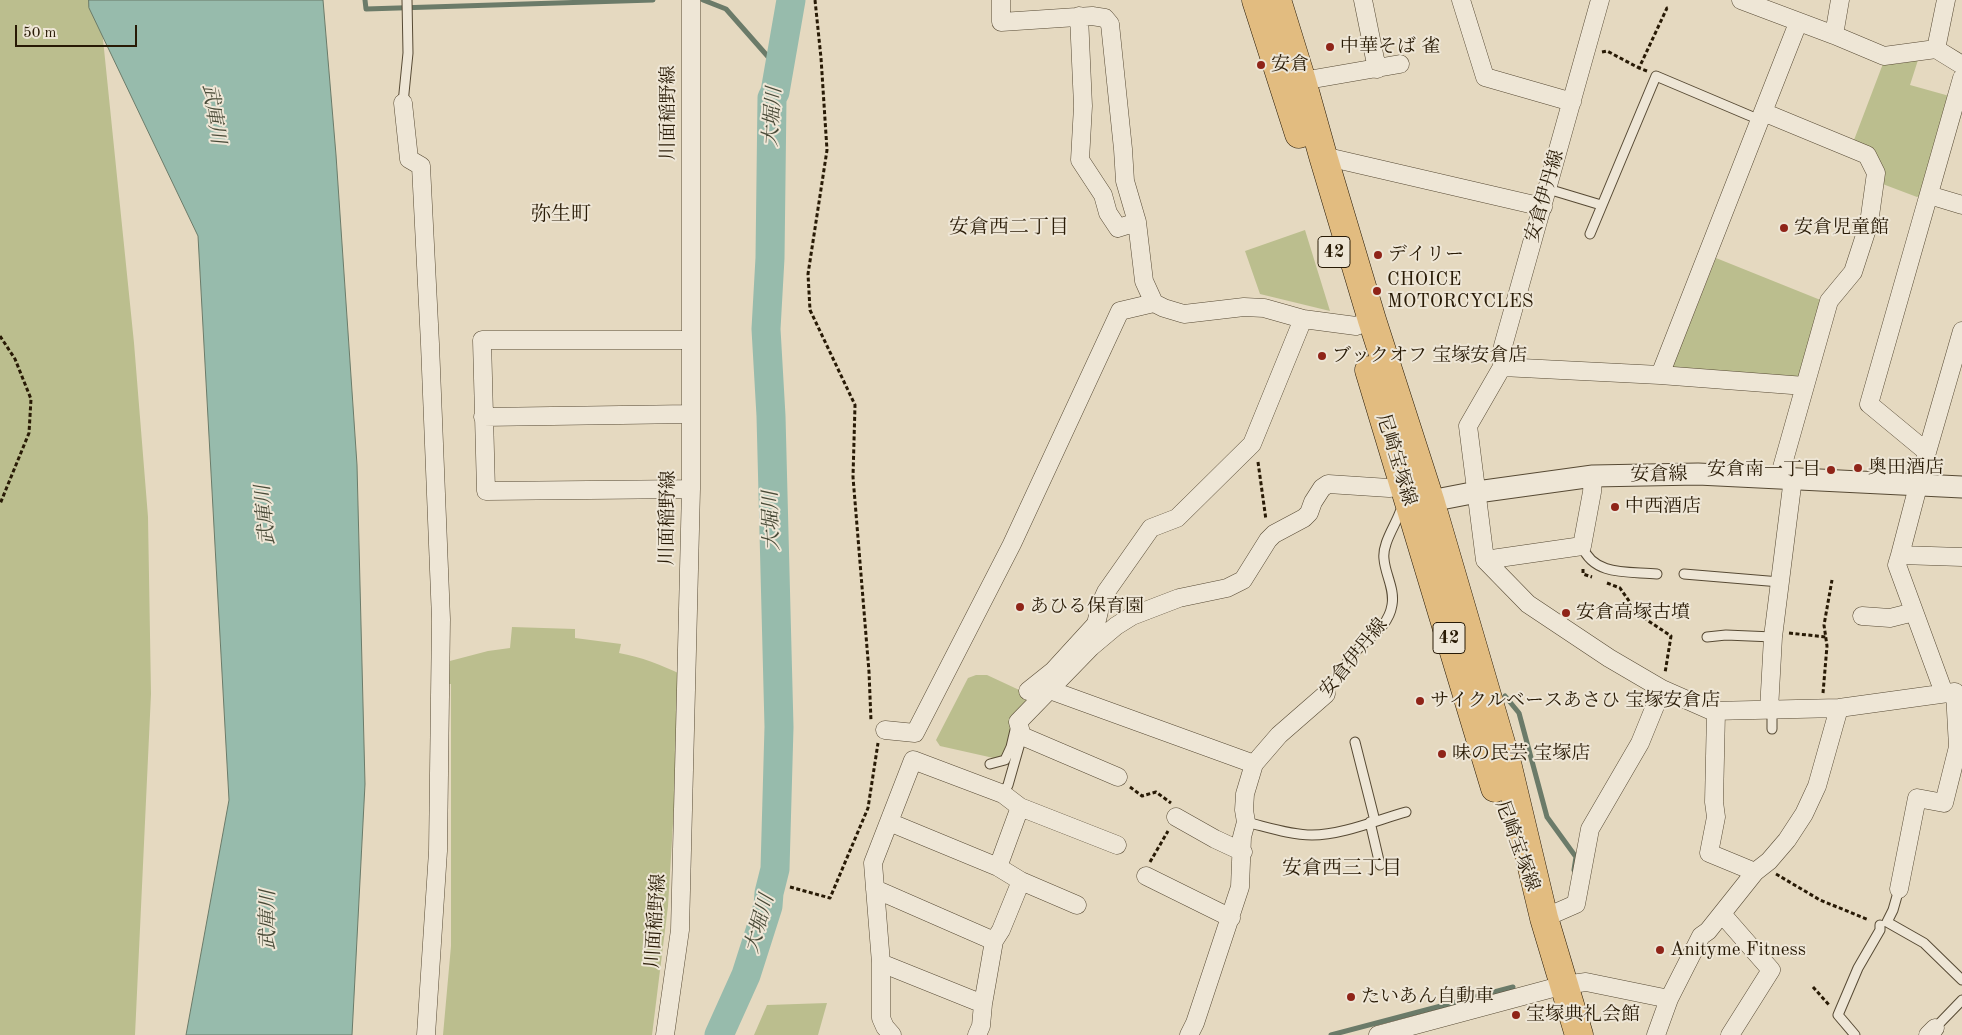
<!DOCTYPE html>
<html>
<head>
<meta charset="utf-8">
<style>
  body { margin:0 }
  #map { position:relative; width:1962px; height:1035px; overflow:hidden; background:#e5d9c0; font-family:"Old Standard TT",serif }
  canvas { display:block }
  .scale { position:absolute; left:15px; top:25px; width:122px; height:22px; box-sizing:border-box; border:2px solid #281a05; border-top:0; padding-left:6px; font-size:15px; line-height:18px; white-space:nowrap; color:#281a05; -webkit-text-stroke:4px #eee6d6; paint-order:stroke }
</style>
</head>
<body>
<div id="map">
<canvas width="1962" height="1035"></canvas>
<div class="scale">50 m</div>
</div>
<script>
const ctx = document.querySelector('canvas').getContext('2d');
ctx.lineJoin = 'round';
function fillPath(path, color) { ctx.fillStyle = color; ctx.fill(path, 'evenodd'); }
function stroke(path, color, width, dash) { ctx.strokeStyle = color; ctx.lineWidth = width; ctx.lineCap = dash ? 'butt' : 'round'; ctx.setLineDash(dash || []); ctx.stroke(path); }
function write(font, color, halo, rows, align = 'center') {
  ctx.font = font + ' "Old Standard TT","Noto Serif JP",serif'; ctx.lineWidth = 4; ctx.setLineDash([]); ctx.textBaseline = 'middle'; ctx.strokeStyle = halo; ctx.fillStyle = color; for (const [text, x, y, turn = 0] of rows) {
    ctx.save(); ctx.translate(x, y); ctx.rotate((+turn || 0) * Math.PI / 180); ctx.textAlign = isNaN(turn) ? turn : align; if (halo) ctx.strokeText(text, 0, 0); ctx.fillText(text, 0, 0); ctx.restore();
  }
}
fillPath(new Path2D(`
  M0 0H99L134 343 148 517 151 694 135 1035H0Z
  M1918 60 1910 85 1953 97 1926 192 1917 197 1880 183 1868 154 1854 140 1884 61 1897 64Z
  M1305 230 1330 311 1260 294 1245 251Z
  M1716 258 1823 301 1802 373 1797 377 1677 372 1673 366Z
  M512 627 575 629V638L621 644 619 653C641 657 662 665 682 675L668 906 652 1035H443L451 946V684H447L446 662 488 651 510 648Z
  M976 675H987L1030 695 1008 740C1009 750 1006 755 998 759L940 746 936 740 968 678Z
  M827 1003 818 1035H754L767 1005Z`), '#bbbe8e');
const water = new Path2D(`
  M89 0H323L336 155 357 465 365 784 352 1035H186L229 800 198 236 89 8Z`);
fillPath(water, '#97bbac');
stroke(water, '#6b7b69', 1);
stroke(new Path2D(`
  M365 0 366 9 653 0
  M703 0 726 9 778 68
  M1505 696 1519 713 1547 817 1576 857 1574 870
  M1331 1035 1513 987`), '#6b7b69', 5);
stroke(new Path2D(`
  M719 1035 746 975 768 906 769 893 775 869 779 727 771 416 766 329 770 258 772 98 775 92 791 0`), '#97bbac', 29);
const service = new Path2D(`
  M403 103 408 53 407 0
  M1548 189 1601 205
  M1590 234 1656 76 1760 120
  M1582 546C1594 577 1630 571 1657 574
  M1684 574 1780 582
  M1707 637 1726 635 1773 637
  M1326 694C1334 682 1342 670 1350 658 1364 639 1388 630 1392 605 1395 589 1385 574 1384 559 1382 544 1395 526 1400 512L1405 508
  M1769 710 1772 712V729
  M1355 742 1375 821
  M990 764 1005 760 1011 747 1015 730 1022 736 1008 785 1003 794
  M1246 822C1267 827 1290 835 1312 835 1342 835 1377 820 1406 812
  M1370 822 1380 865
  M1899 889 1893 910 1887 922 1924 943 1962 980
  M1935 1028 1962 1000
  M1855 1035 1838 1015 1858 968 1880 930V925`);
const minor = new Path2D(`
  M1001 0V22L1092 16 1105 18 1110 24 1123 149 1125 181 1137 222
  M1363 0 1377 69
  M1461 0 1485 77 1572 102
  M1600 0 1503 346 1502 367 1468 426 1485 560 1528 604 1609 658 1662 689 1712 711 1839 708 1955 692 1958 747 1944 803 1917 798 1899 889
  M1741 0 1834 35
  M1840 0 1834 35 1884 56 1936 49 1946 0
  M1079 16 1083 106 1080 160 1103 195 1108 213 1118 228 1137 222 1144 281 1154 303
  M1936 49 1962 65
  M1302 81 1400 64
  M403 103 409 159 421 166 430 344 441 619 438 851 426 1035
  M1763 112 1798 23
  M1323 156 1543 207
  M1929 195 1962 205
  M1962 331 1927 452 1900 555 1962 557
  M690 340H482L486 491 691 489
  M1502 367 1660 375 1805 386
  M1660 375 1763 112 1867 155 1876 173 1869 223 1853 272 1829 301 1779 478
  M483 417 690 414
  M1927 452 1869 404 1962 78
  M1900 555 1897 565 1944 693
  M1485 560 1582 546 1592 492 1593 476
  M1862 616 1890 618 1914 612
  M1050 690 1254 764
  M1028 691 1053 671 1096 624 1101 603 1106 592 1151 528 1177 518 1252 444 1303 319
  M1769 710 1773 637 1793 478
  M1716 712 1714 802 1716 817 1709 853 1755 872
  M885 730 915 733 1012 544 1120 311 1154 303 1164 308 1184 314 1244 307 1264 308 1303 319 1356 326 1372 320
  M1118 777 1022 736 1018 722 1091 647 1116 626 1132 616 1179 598 1227 588 1243 580 1268 540 1274 534 1304 518 1309 513 1313 502 1322 488 1328 484 1389 488 1403 486
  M1020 807 1117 845
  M1176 817 1215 839 1243 852
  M889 822 998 867 1021 881 1077 905
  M1146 876 1231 918
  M875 889 994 941
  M1722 914 1771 970 1730 1035
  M1544 918 1576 904 1590 829 1640 743 1662 689
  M881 963V1018L885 1027 892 1035
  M983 1004 994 941 1001 930 1021 881
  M665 1035 680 930 691 489V0
  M977 1035 981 1026 983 1004 881 963 873 863 913 760 1003 794 1020 807 998 867
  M1189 1035 1195 1023 1240 887 1242 837 1246 822 1244 810 1245 794 1254 764 1279 735 1326 694
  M1378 1035 1564 985 1586 982 1669 999
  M1656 1035 1669 999 1701 936 1708 931 1755 872 1769 861 1787 840 1804 814 1817 786 1839 708
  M1928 1035 1935 1028`);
const tertiary = new Path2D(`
  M1415 504 1477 492 1593 476 1698 474 1962 487`);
const primary = new Path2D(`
  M1256 0 1299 134
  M1277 0 1302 81 1323 156 1372 320 1430 500 1508 767 1544 918 1579 1035
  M1369 370 1495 788`);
stroke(service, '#574a34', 11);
stroke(minor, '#574a34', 19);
stroke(tertiary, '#574a34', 23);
stroke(primary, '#281a05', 29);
stroke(new Path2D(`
  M815 0 821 58 827 150 808 274 810 310 855 405 853 477 869 672 871 721
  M1602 52 1607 51 1639 68
  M1647 71 1639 68 1667 8H1670
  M0 336 15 359 31 399 29 433 0 504
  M1258 462 1266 520
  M1583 569V574L1592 577
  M1607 583 1620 588 1638 614 1671 636 1665 673
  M1789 633 1826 637
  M1823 693 1827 646 1824 625 1832 580
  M1130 787 1142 796 1156 792 1171 803
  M1150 862 1168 831
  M1776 874 1820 900 1869 920
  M790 887 830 898 868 808 878 743
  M1813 987 1829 1005`), '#281a05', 3, [4, 2.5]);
stroke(service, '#eee6d6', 9);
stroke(minor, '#eee6d6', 18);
stroke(tertiary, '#eee6d6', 21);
stroke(primary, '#e2bc80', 28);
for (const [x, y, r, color] of [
  [1330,47,5,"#8f2418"],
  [1261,65,5,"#8f2418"],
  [1784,228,5,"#8f2418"],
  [1378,255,5,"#8f2418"],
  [1377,291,5,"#8f2418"],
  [1322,356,5,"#8f2418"],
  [1858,468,5,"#8f2418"],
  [1831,470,5,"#8f2418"],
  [1615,507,5,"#8f2418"],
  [1020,607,5,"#8f2418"],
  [1566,613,5,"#8f2418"],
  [1420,701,5,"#8f2418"],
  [1442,754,5,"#8f2418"],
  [1660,950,5,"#8f2418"],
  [1351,997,5,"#8f2418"],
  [1516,1015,5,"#8f2418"]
]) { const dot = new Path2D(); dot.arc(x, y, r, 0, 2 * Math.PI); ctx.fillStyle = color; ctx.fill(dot); stroke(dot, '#eee6d6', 2); }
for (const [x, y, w] of [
  [1334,252,32],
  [1449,638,32]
]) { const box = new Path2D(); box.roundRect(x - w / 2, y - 15.5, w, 31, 4); ctx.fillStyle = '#eee6d6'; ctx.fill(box); stroke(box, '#281a05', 1); }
write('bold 18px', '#281a05', null, [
  ["42",1334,252],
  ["42",1449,638]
]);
write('19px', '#281a05', '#eee6d6', [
  ["中華そば 雀",1340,47],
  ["安倉",1271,65],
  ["安倉児童館",1794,228],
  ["デイリー",1388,255],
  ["CHOICE",1387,280],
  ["MOTORCYCLES",1387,302],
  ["ブックオフ 宝塚安倉店",1332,356],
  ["奥田酒店",1868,468],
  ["安倉南一丁目",1821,470,"right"],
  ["中西酒店",1625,507],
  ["あひる保育園",1030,607],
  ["安倉高塚古墳",1576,613],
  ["サイクルベースあさひ 宝塚安倉店",1430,701],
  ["味の民芸 宝塚店",1452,754],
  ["Anityme Fitness",1670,950],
  ["たいあん自動車",1361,997],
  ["宝塚典礼会館",1526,1015]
], 'left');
write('19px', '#281a05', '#eee6d6', [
  ["川面稲野線",669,113,-90],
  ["安倉伊丹線",1545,196,-74],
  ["尼崎宝塚線",1396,460,73],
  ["安倉線",1659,475,-1],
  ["川面稲野線",668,518,-89],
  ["安倉伊丹線",1354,658,-51],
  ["尼崎宝塚線",1517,846,70],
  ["川面稲野線",656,921,-86]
]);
write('italic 20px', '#494a37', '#eee6d6', [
  ["武庫川",213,114,81],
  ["大堀川",773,117,-86],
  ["武庫川",266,515,-95],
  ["大堀川",772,521,-92],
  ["武庫川",269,920,-90],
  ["大堀川",760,924,-74]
]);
write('20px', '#281a05', '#eee6d6', [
  ["弥生町",561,215],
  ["安倉西二丁目",1009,228],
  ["安倉西三丁目",1342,869]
]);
</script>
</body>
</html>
